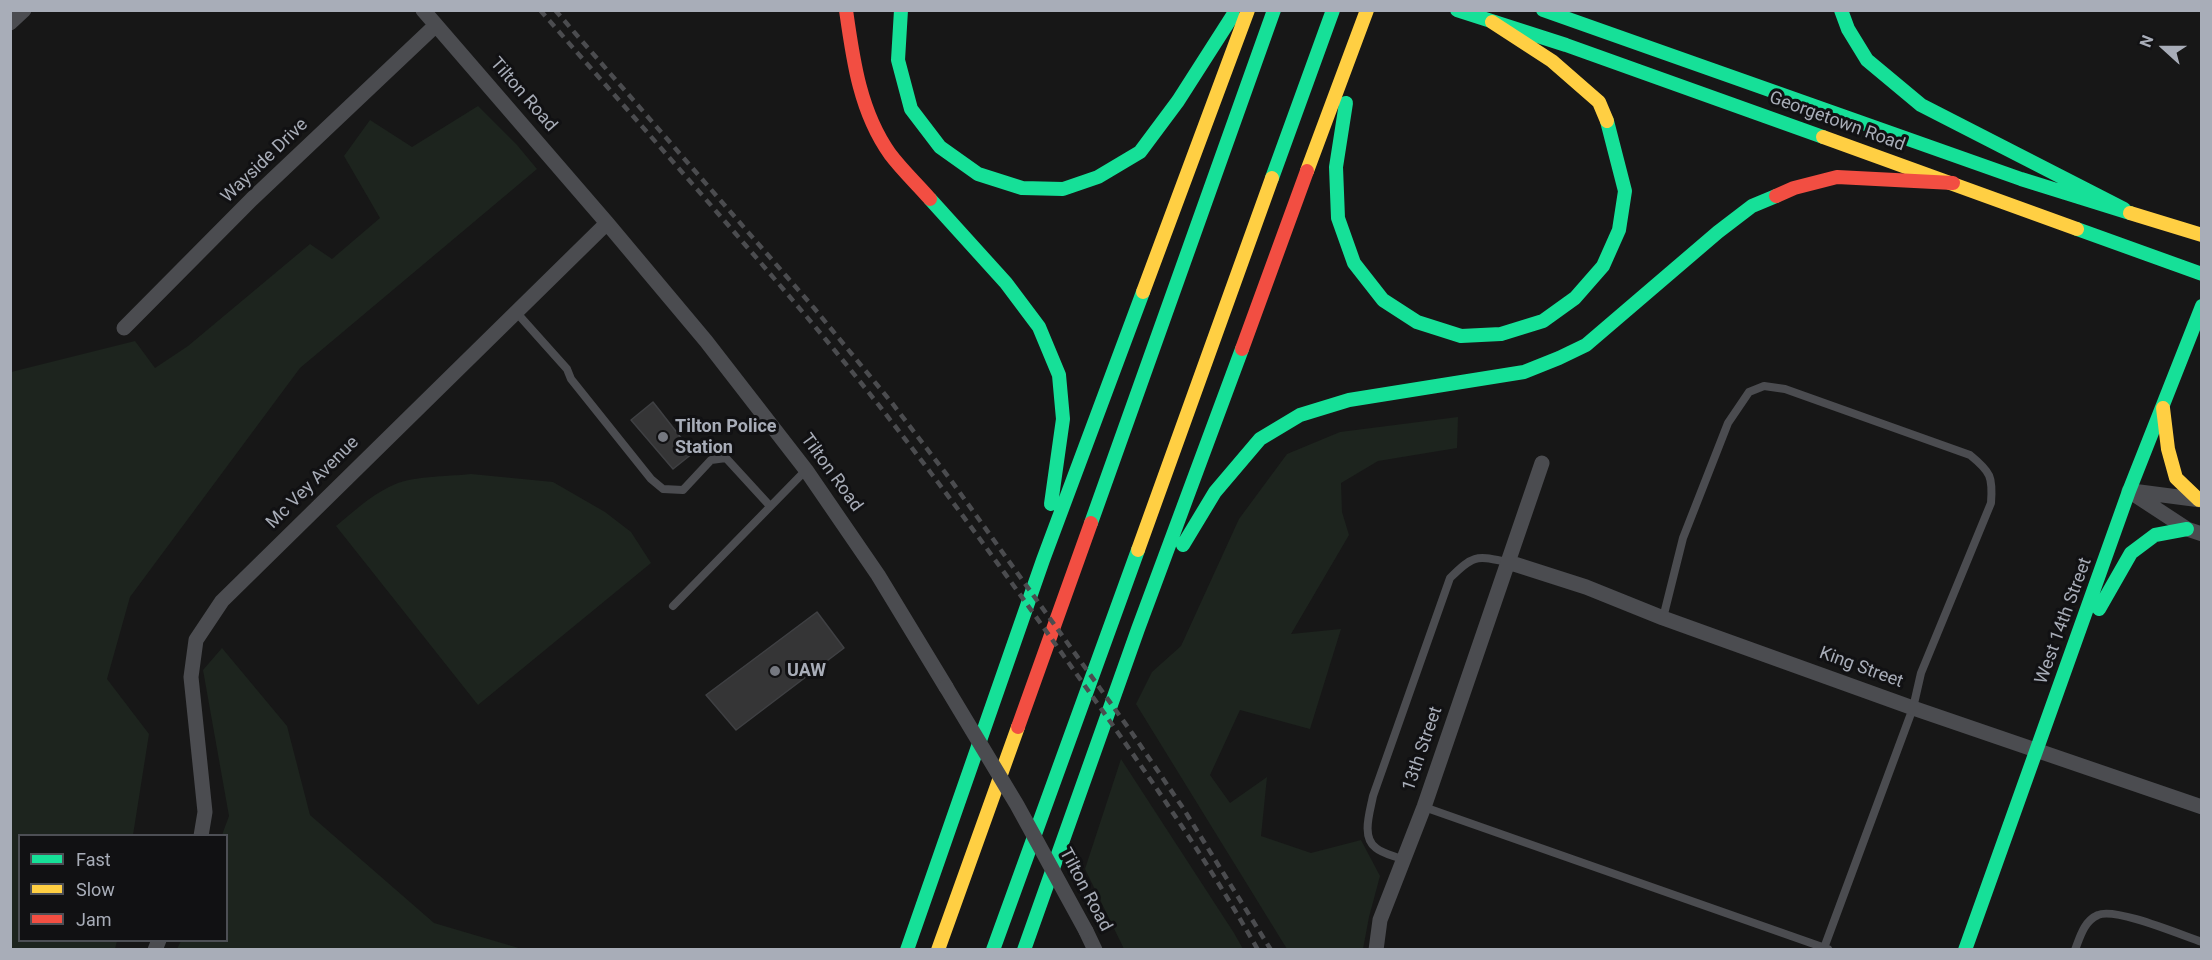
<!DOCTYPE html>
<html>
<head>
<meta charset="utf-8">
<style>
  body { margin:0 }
  #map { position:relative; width:2212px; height:960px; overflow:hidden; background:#171717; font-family:Roboto,sans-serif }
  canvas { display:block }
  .frame { position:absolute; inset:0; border:12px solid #a8adb8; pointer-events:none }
  .legend { position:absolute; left:18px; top:834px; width:210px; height:108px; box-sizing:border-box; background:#111113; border:2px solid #4d4f55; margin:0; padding:8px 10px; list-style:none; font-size:18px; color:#a8adb8 }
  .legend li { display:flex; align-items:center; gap:12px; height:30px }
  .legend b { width:30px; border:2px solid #4d4f55 }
  .north { position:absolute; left:2134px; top:18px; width:60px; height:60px; -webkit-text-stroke:4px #111113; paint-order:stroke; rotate:291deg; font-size:16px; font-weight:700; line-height:24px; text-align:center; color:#a8adb8 }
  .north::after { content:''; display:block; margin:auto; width:21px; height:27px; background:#a8adb8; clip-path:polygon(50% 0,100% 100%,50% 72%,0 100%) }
</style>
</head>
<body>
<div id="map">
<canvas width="2212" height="960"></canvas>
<div class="frame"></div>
<ul class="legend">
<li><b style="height:8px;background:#16e098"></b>Fast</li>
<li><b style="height:8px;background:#ffcf43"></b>Slow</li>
<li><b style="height:8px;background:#f24e42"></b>Jam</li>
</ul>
<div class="north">N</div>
</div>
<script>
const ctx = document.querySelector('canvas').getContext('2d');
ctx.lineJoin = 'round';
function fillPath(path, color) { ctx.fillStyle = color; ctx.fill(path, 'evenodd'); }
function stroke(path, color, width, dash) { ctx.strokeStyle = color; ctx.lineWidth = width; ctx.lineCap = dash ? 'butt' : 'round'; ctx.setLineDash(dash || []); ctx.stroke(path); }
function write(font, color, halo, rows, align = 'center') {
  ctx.font = font + ' Roboto,sans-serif'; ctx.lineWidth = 6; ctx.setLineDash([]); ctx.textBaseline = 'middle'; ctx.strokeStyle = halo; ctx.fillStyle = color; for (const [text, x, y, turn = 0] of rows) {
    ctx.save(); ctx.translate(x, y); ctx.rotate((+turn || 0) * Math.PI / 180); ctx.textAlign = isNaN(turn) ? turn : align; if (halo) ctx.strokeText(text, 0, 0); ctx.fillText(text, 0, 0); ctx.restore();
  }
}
fillPath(new Path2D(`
  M478 106 517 145 537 169 300 368 130 597 107 679 149 734 133 835 20 836V940L117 941 115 949H11V372L135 341 155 368 188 346 310 244 332 259 380 218 344 156 370 120 412 147Z
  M1458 417 1457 448 1378 461 1341 483 1342 512 1349 535 1291 634 1341 629 1310 729 1240 710 1210 775 1230 803 1267 777 1261 836 1311 853 1361 840 1380 876 1369 917 1363 949H1287L1136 704 1152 672 1181 646 1239 519 1287 454 1340 432Z
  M471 474 553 482 605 512 631 532 651 563 478 705 336 526C353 512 369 497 389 487 412 475 445 477 471 474Z
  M222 648 287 726 310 815 434 923 522 949H177L181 941 226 940V836L222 835 229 816 203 670Z
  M1121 759 1234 933 1243 949H1124L1085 869Z`), '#1d241e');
const building = new Path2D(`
  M653 402 693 453 673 469 631 420Z
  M817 612 844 648 736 730 706 695Z`);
fillPath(building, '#353536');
stroke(building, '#3f4043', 1.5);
stroke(new Path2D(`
  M516 312 567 369 571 379 651 479 663 489 683 490 711 460 726 458 770 506
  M673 606 806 470
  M1663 618 1683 538 1728 423 1749 392 1764 386 1785 389 1970 455C1991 472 1993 477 1991 503L1921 673 1913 708 1824 948
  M1424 807 1828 949
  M1404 860C1395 856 1383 854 1376 848 1361 837 1370 812 1373 796L1450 578C1474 554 1476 556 1508 562
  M2075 950C2080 937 2084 921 2098 915 2115 907 2181 935 2202 942`), '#4b4c50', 8);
stroke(new Path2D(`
  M423 10 607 223 706 341 806 470 878 575 946 687
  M10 23 24 10
  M124 328 252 199 436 25
  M2129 491 2187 529 2202 534
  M2132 491 2201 500
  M1508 562 1586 587 1663 618 1913 708 2202 807
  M201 836 205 812 191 677 196 640 222 601 607 223
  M1086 931 1095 950
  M155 950 159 940
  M1376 950 1380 920 1424 807 1542 463`), '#4b4c50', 15);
stroke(new Path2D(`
  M901 10 898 60 911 109 940 147 978 174 1022 188 1063 189 1098 177 1140 152 1178 101 1233 15
  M1457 10 1566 45 1823 137
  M1543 10 2021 179 2130 213
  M1841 10 1848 29 1867 60 1921 105 2124 209
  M1346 103 1336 167 1338 218 1354 263 1383 300 1417 322 1461 336 1501 334 1543 321 1575 298 1603 266 1619 230 1625 191 1607 121
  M1272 178 1333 10
  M930 199 1006 283 1039 327 1059 375 1063 419 1051 504
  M2077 229 2202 274
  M1091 523 1274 10
  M1183 545 1215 492 1260 439 1300 415 1349 400 1524 372 1559 358 1586 345 1718 232 1752 206 1776 196
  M2099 609 2131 553 2155 535 2187 529
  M907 950 1043 560 1143 292
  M993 950 1138 550
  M1024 950 1138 629 1242 349
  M1965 950 2129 491 2202 306`), '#16e098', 14);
stroke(new Path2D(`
  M1492 22 1552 61 1599 102 1607 121
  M1823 137 2077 229
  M1307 171 1367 10
  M2130 213 2202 235
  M1143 292 1248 10
  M2163 408 2168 449 2176 478 2199 500
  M1138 550 1272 178
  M938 950 1018 727`), '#ffcf43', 14);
stroke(new Path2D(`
  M846 10C853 60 860 112 890 154 902 170 917 184 930 199
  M1776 196 1794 188 1837 177 1953 183
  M1242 349 1307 171
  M1018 727 1091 523`), '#f24e42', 14);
stroke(new Path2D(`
  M540 10C629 112 719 213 806 316 906 434 996 560 1085 686 1146 772 1206 858 1258 950
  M555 10 814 308 892 403 950 479 1132 733 1183 808 1271 950`), '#4b4c4f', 4.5, [8, 6]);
stroke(new Path2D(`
  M946 687 1017 805 1086 931`), '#4b4c50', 15);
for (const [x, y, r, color] of [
  [663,437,6,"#757880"],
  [775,671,6,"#757880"]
]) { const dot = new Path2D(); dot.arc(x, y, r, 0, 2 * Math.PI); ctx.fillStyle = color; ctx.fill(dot); stroke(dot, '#111113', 2); }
write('18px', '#a8adb8', '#111113', [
  ["Tilton Road",523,95,49],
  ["Georgetown Road",1837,122,20],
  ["Wayside Drive",265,161,-44],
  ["Tilton Road",831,473,54],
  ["Mc Vey Avenue",313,483,-45],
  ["West 14th Street",2064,621,-70],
  ["King Street",1861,668,20],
  ["13th Street",1423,749,-71],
  ["Tilton Road",1085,890,62]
]);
write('bold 18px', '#a8adb8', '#111113', [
  ["Tilton Police",675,427],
  ["Station",675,448],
  ["UAW",787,671]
], 'left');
</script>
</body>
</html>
